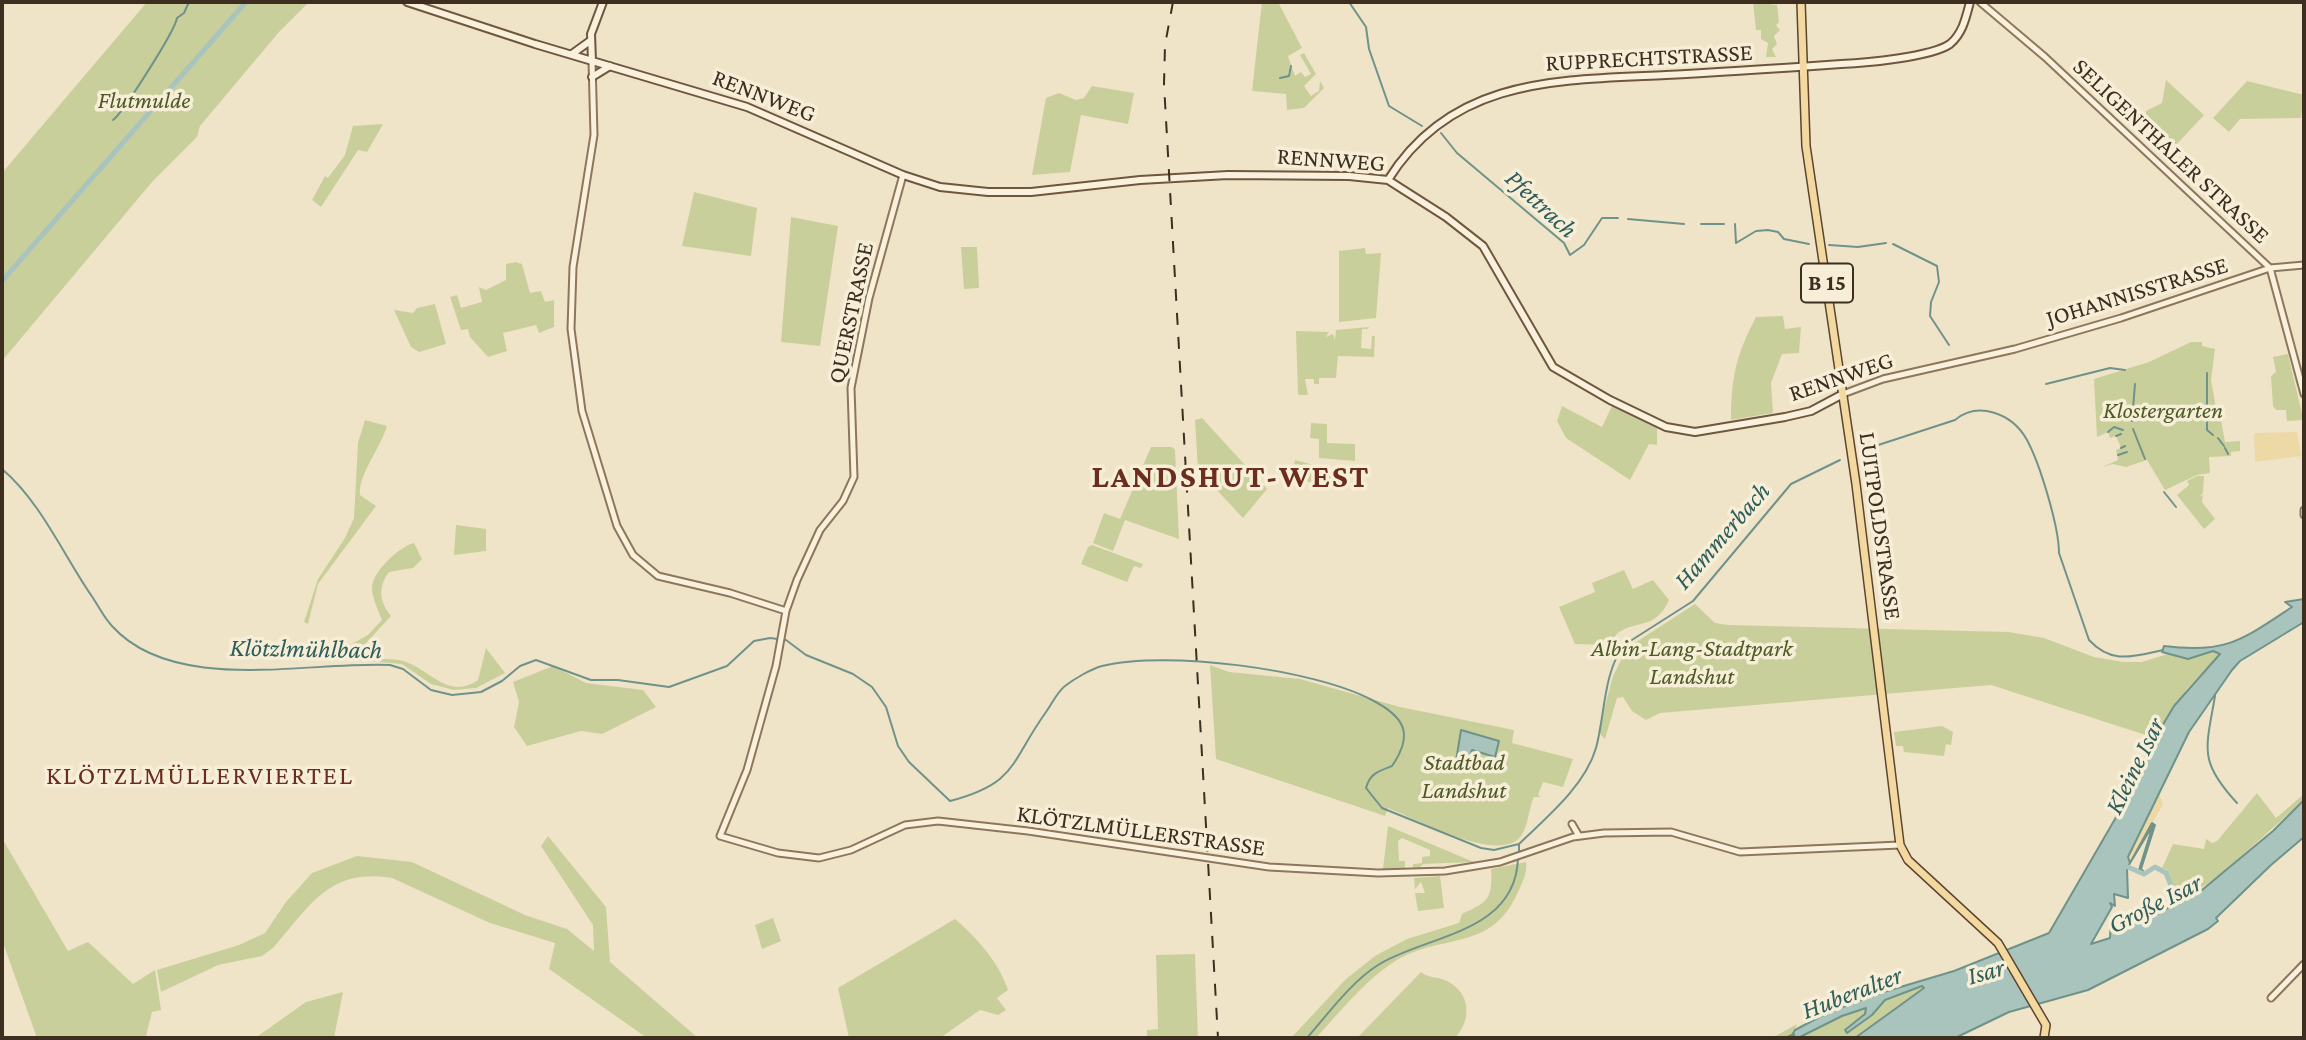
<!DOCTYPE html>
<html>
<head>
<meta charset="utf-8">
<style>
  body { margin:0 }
  #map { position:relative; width:2306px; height:1040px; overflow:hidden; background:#f0e4c8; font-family:"Crimson Pro",serif }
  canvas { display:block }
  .frame { position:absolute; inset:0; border:4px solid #3d2e20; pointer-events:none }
</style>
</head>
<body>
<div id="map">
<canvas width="2306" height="1040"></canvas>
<div class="frame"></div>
</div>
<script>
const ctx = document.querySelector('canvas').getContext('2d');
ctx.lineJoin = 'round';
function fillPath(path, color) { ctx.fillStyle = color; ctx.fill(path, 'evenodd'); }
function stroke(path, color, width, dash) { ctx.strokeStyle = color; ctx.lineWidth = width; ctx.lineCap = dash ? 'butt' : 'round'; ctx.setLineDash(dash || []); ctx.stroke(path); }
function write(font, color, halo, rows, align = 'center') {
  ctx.font = font + ' "Crimson Pro",serif'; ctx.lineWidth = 7; ctx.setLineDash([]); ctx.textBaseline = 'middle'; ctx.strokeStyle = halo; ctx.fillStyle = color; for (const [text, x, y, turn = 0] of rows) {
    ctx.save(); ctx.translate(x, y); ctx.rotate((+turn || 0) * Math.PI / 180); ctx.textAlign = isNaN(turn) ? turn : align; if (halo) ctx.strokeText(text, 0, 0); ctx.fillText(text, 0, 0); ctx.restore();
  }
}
fillPath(new Path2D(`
  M147 2H309L279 32 200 126 197 137 152 182 2 361V173Z
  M1262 2H1278L1302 48 1288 56 1295 76 1301 72 1305 77 1311 74 1300 55 1304 53 1316 74 1304 86 1311 96 1319 91 1320 81 1324 88 1304 108 1287 110 1286 94 1252 91Z
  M1753 2 1777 5 1779 22 1776 25 1780 30 1774 36 1777 44 1772 49 1776 57H1766L1768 43 1761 39V30H1756Z
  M2166 80 2204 115 2176 145 2146 116V111L2162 103Z
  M2247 81 2304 95 2301 118 2240 119 2229 132 2213 118Z
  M1092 86 1134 93 1128 124 1081 115 1070 172 1032 175 1046 98 1059 93 1076 100 1084 98Z
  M383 124 367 152 358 150 321 207 312 200 325 176 328 178 345 155 353 126Z
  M694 192 757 208 751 256 682 246Z
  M791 217 838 226 820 346 781 342Z
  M961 247H977L979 288 964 289Z
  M1365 248 1366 254 1381 253 1376 318 1339 322V251Z
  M516 262 522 264 530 293 541 291 545 302 554 300V327L539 333 536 325 503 333 507 351 488 357 470 337 468 329 461 330 450 297 457 295 461 308 482 302 479 287 486 290 506 280V264Z
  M435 304 446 344 419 352 411 347 394 310 413 313 417 308Z
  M1783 316 1785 329 1801 327 1799 353 1782 354 1771 383 1773 413 1731 420C1731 378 1736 355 1756 317Z
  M1369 327 1368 329H1362L1361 348 1371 349 1372 336H1375L1374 357 1338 356 1336 378H1319V384H1314V379H1305L1308 395H1298L1296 331 1329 332 1326 337 1333 334 1335 340 1336 330Z
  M2191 342H2202V346L2215 349 2211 380 2218 419 2221 420 2225 442 2240 441V451L2231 452V456L2209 457 2210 473 2197 475 2165 490 2147 460 2126 467 2113 464 2102 467 2118 460 2116 450 2121 448 2116 436 2110 438 2108 432 2097 437 2094 379 2149 362Z
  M2288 354 2303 418V420L2287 421 2286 410H2276L2273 406 2271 376 2276 372 2273 357Z
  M1562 406 1602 427 1612 406 1657 427V445L1649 444 1630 480 1566 438 1557 421Z
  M1202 418 1267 489 1243 518 1198 470 1195 420Z
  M365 420 387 426C380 449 358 475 360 495L376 506 318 584 308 624 304 622 318 579 345 538 354 518 358 443Z
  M1311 423 1327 424V443L1355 444V461L1319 458V439L1310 438Z
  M1151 447H1172L1175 450 1179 539 1125 520 1113 551 1093 543 1104 513 1120 519Z
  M1295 460 1333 470 1328 487 1291 477Z
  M2197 476H2204L2203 493 2199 497 2203 495 2202 502 2215 519 2204 529 2177 495 2189 485 2187 481Z
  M456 525 486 529V551L454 555Z
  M414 543 422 559 413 568 389 572C378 587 379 601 391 616L354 656C369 661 387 657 403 661 429 668 448 701 478 680L486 648 505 673 476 688 454 690 431 684 402 664 354 660 346 647 368 635 382 620C378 610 372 598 372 587 373 571 400 546 414 543Z
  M1092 545 1143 564 1141 568 1134 566 1127 582 1081 564 1088 547Z
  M1624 570 1633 589 1653 580 1669 600C1656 629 1639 620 1619 632 1615 635 1612 641 1608 645L1575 644 1559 607 1595 592 1592 583Z
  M1695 604 1715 623 1728 625 2009 632 2044 638 2094 657 2123 662H2142L2168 654 2188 659 2213 651 2220 654 2187 689 2155 738 1991 685 1660 713 1646 720 1632 711 1623 697 1617 698 1605 739 1598 732 1613 676 1627 648Z
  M1210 665 1229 672 1300 679 1400 707 1514 730 1512 743 1573 759 1563 787 1543 782 1538 795 1541 797H1534C1528 809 1528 834 1516 841 1489 859 1416 819 1388 808L1385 816 1216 759Z
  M553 666 586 683 643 690 656 707 602 734 581 731 527 746 514 727 519 702 513 682Z
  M1942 726 1953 732 1951 745 1946 744 1944 756 1904 752 1903 746H1896L1894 732Z
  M2257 793 2276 818 2304 794V800L2218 877 2179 902 2167 870 2162 868 2173 844 2204 849 2206 839 2212 843 2217 841Z
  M1388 826 1474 862 1423 864 1419 868H1413V864L1422 863V857L1430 856V850L1402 838 1398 841 1399 861H1405V868L1383 869Z
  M548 836 606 907 610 962 698 1038H647L549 969 555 943 490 923 392 878C329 867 309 907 273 948L262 956 218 965 161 992 157 970 239 945 265 933 286 902 312 873 357 856 412 862 525 915 567 929 594 951 593 925 541 846Z
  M2 838 68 951 88 942 133 984 155 970 161 1010 152 1012 146 1036 151 1038H37L2 940Z
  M1526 862C1528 872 1522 883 1518 892 1492 952 1443 933 1397 960 1366 979 1340 1012 1316 1038H1291L1346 979 1375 956 1407 939 1459 923 1462 914C1487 902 1493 900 1491 869Z
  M1440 876 1444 908 1418 911 1415 893H1425L1421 882 1415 889 1414 878Z
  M773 918 781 941 762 949 755 925Z
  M955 919C977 938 999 962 1008 990L997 998 1006 1010 998 1015 980 1010 940 1038H849L838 988Z
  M1195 954 1198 1038H1147V1030L1158 1029 1156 955Z
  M1421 972C1429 979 1437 976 1447 981 1471 993 1472 1020 1455 1038H1357Z
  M1921 986 1924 988 1855 1038H1772L1797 1024 1792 1035 1798 1038 1842 1016 1866 1008 1865 1014 1845 1030 1847 1033 1872 1015 1885 1000Z
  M343 992 334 1038H255L306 1002Z`), '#c9cf9b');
fillPath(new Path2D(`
  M2297 432 2301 456 2255 462 2254 433Z
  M2159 794 2163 804 2130 864 2131 848Z`), '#ecd9a5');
const water = new Path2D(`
  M2304 599V622L2240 661 2232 670 2189 732 2128 857 2130 863 2152 823 2155 825 2141 869 2145 873 2139 870 2153 825 2127 868 2128 898 2114 894 2115 906 2110 903 2112 907 2091 944 2110 938 2111 917 2134 919 2139 923 2202 890 2273 831 2304 800V837L2271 865 2216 918 2218 921 2208 929 2088 990 2009 1012 1955 1038H1855L1924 988 1922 986 1885 1000 1872 1015 1847 1033 1845 1030 1865 1014 1866 1008 1842 1016 1798 1038 1792 1035 1795 1030 1827 1013 1877 994 1954 971 2049 933 2115 819 2155 738 2174 706 2220 654 2213 651 2188 659 2162 652 2164 646C2226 654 2242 640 2292 607L2285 602Z
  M1461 730 1499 741 1495 757 1472 750 1467 764 1456 761Z`);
fillPath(water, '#a9c4bc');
stroke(water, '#6f938a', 2);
stroke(new Path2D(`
  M1349 2 1366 27 1369 49 1389 106 1422 126
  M1280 78 1289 76 1291 66
  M113 120C122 114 175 31 177 18L184 13 189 2
  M1441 133 1457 153 1564 243 1570 255 1584 245 1602 218H1618
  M1628 219 1684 224
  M1701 224H1724
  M1735 224 1736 243 1756 231 1768 230 1778 232 1784 239 1809 244
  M1893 244 1937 266 1939 282 1931 302 1930 316 1949 345
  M1829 245 1858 247 1886 243
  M2207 373V430L2213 435
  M2046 384 2110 368 2125 370
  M2132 421 2135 384
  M2133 429 2145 459
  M2108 432 2114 427 2123 430
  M2116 436 2121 434
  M2218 438 2224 446
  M2121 448 2125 446
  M2225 448 2228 454
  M1866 449 1955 420C1978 401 2012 413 2027 440 2040 464 2059 527 2059 553L2089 640C2112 665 2134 656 2163 650
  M2118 455 2127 452
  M2 469C40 501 63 554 91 595 98 605 104 618 112 626 174 695 308 661 390 665L403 669 431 690 452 695 481 692 502 681 520 666 536 660 591 680H618L669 687 727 666 754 641 770 638 786 640 806 655 853 674 872 687 886 707 898 746 909 762 950 801C1018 783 1010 762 1046 712 1052 704 1057 692 1065 686 1074 679 1091 669 1102 666 1166 650 1314 669 1372 700 1405 717 1414 734 1392 766 1379 771 1370 773 1366 788L1382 808 1481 848 1494 850 1519 844
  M2164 492 2176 507
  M2215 696C2206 749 2198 761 2237 803
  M1519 854V844C1546 818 1585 786 1596 748 1605 716 1603 673 1624 645L1693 601 1791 484 1840 460
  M1307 1038C1328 1014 1351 982 1378 965 1426 935 1515 934 1518 859
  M1785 1038 1794 1034`), '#6f938a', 2);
stroke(new Path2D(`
  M2 281 246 2
  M2128 867 2144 874 2155 867 2166 873 2178 903`), '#a9c4bc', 5);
const tertiary = new Path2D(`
  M1980 2 2045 57 2270 268 2304 394
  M592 61 594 135 573 267 571 329 582 411 617 526 633 555 658 576 730 593 786 611
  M903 175 869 298 851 388 854 477 843 501 820 530 797 580 786 611 776 666 747 770 720 836 778 853 819 858 851 850 905 825 938 821 1028 831 1269 867 1378 873 1445 871 1500 862 1573 837 1604 833 1671 832 1740 852 1900 845
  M1843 394 1883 379 2015 349 2121 318 2270 268 2304 265
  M2304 510V515
  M1572 824 1579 836
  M2271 998 2304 964`);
const secondary = new Path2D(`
  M407 2 535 44 747 107 903 175 940 187 988 192H1031L1140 180 1228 175 1349 176 1388 180 1446 217 1483 246 1553 367 1610 400 1666 427 1695 432 1785 417 1811 411 1843 394
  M572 54 590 41
  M592 61 591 34 603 2
  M592 77 610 66
  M1388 180C1452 77 1559 80 1666 75 1725 72 1783 68 1841 64 1866 63 1931 57 1950 44 1963 33 1966 17 1970 2`);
const primary = new Path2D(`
  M1801 2 1806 146 1856 484 1900 845 1908 860 1998 943 2046 1025 2044 1038`);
stroke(tertiary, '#8d765c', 9);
stroke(secondary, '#6f573f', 10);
stroke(primary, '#5b4430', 10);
stroke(tertiary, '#faf1dc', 5);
stroke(secondary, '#faf1dc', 6);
stroke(primary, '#f3d9a0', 7);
stroke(new Path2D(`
  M1173 2 1165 45 1164 84 1218 1038`), '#3d2e20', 2, [12, 12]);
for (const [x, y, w] of [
  [1827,283,52]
]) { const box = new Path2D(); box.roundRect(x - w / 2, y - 19.5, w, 39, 5); ctx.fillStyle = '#f7eed8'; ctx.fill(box); stroke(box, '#3d2e20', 2); }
write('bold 23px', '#3d2e20', null, [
  ["B 15",1827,283]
]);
write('24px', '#3d2e20', '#f7eed8', [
  ["RUPPRECHTSTRASSE",1649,58,-3],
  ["RENNWEG",764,96,21],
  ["SELIGENTHALER STRASSE",2171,151,43],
  ["RENNWEG",1331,160,4],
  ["JOHANNISSTRASSE",2137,292,-17],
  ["QUERSTRASSE",851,313,-78],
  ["RENNWEG",1841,377,-19],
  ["LUITPOLDSTRASSE",1880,526,82],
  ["KLÖTZLMÜLLERSTRASSE",1141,831,8]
]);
write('italic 24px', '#4d5a26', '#f7eed8', [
  ["Flutmulde",144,101],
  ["Klostergarten",2163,411],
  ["Albin-Lang-Stadtpark",1692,649],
  ["Landshut",1692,677],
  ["Stadtbad",1464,763],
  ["Landshut",1464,791]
]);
write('italic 26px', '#2f5d5a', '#f7eed8', [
  ["Pfettrach",1541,204,43],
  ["Hammerbach",1722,536,-49],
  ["Klötzlmühlbach",306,649,1],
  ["Kleine Isar",2135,766,-64],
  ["Große Isar",2155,904,-27],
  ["Isar",1986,972,-16],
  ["Huberalter",1852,993,-21]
]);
ctx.letterSpacing = '2px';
write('26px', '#6b2e1e', '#f7eed8', [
  ["KLÖTZLMÜLLERVIERTEL",200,776]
]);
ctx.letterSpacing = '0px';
ctx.letterSpacing = '2px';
write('bold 32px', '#6b2e1e', '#f7eed8', [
  ["LANDSHUT-WEST",1231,477]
]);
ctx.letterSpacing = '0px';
</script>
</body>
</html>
